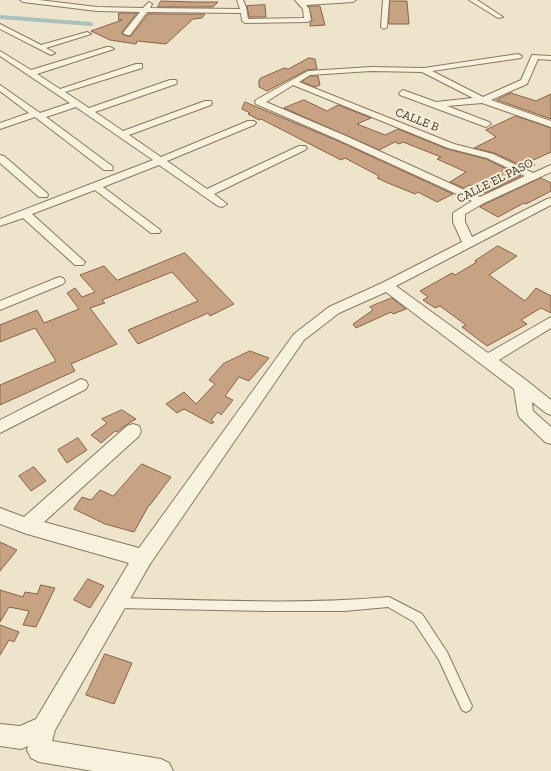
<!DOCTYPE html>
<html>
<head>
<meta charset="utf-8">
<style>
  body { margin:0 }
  canvas { display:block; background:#ede4cb }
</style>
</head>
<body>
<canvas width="551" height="771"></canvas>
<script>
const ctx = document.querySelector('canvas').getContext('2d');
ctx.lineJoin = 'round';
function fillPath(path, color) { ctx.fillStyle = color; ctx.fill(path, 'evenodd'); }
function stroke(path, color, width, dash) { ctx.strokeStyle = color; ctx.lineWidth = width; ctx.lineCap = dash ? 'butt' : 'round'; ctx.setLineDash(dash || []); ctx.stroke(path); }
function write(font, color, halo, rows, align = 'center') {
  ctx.font = font + ' "Zilla Slab",serif'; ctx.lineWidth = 4; ctx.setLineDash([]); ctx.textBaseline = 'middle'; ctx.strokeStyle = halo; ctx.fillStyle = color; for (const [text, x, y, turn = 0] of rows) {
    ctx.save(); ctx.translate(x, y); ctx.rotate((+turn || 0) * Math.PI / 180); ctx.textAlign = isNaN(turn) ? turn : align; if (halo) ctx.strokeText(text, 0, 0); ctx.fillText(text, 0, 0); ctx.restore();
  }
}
fillPath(new Path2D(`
  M0 15 91 22 94 24 91 26 0 19Z`), '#abc2bc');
const building = new Path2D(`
  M161 1 194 2H218L213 7H158Z
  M390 1H407L409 24H389Z
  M265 5 266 17H249L247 6Z
  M309 6H320L325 25 310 26V23L312 20Z
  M119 13H137L122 32V34L127 36H131L148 14H205L202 18 193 19 166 44 137 41 136 44 110 40 91 31 122 20H119Z
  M309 58 315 59 317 69 307 70 267 91 259 87V80L261 78 284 68 288 69Z
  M310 76H318L320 85 315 87 302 82Z
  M511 93 536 101 551 94V119L497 100Z
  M304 100 327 111 338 105 371 118 357 124 385 135 398 129 447 149 486 159 521 176 485 193 469 185 464 188 450 182 466 172 437 159 441 157 403 142 399 144 395 142 379 150 284 108Z
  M245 102 338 141 453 194 437 202 418 192 415 194 388 183 377 178 379 176 345 158 341 160 261 119 259 120 248 114 250 113 242 109Z
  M516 116 551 128V152L529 162 535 165 527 168 494 153 474 148 496 137 486 130Z
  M541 178 551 183V191L526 204 524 203 498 217 480 207Z
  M498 246 517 256 489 275 525 301 536 288 551 296V313L541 308 521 320 527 324 487 346 462 327 466 325 440 306 435 308 423 300 428 297 420 291 452 273 455 275 477 262 475 261Z
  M185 253 234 304 210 316 208 313 138 344 128 330 198 301 172 272 102 300 105 303 90 308 117 344 71 364 75 371 0 405V385L56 361 35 328 0 342V325L37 310 44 323 79 309 67 293 75 288 82 297 95 292 80 275 104 266 117 280Z
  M392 298 406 309 393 314 391 312 356 328 353 324 373 310 370 307Z
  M250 351 269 358 249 381 239 377 225 396 233 400 221 415 218 412 211 420 214 422 212 424 184 409 177 413 166 404 184 392 196 404 215 384 209 380 223 364Z
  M122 410 136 419 126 425 117 432 115 431 101 443 91 435 107 423 102 419Z
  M78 438 87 450 67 463 58 450Z
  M142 464 171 477 150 505H149L134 532 105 524 74 509 82 497 91 500 100 490 113 496Z
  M34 467 46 481 31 491 19 476Z
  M0 542 17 550 0 571Z
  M88 579 104 586 90 608 74 600Z
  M41 585 55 588 36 627 23 625 29 611 9 607 0 622V590L23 597 25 592 37 594Z
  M0 625 19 632 14 642 9 640 0 655Z
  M105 654 132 663 114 704 86 695Z`);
fillPath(building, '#c8a383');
stroke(building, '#876347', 1);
const service = new Path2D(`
  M389 597 422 614 447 652 472 706 470 710 466 712 462 710 439 660 414 622 388 607 344 611H267L117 608 113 607 112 603 113 599 117 598C208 600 299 605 389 597Z`);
const minor = new Path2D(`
  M20 0H39L97 7 143 8 149 2 152 4 150 8 240 9 237 0H243L246 7 248 19 304 18 303 9 295 0H356L353 2 306 5 309 9 311 20 308 22 245 23 242 21 241 13 147 12 130 35H127L123 33 140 12 97 11 23 2Z
  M383 0H389L387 27 384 29 381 27Z
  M469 0H477L503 17 498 18Z
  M0 24 41 45 87 32 91 34 46 48 55 53 51 55 0 29Z
  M107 47H110L114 49 37 74 60 89 136 64H142V68L65 92 89 108 170 80H176L177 82 176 84 95 112 123 131 205 101H211L212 103 211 105 129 135 161 157 248 121H254L256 123 254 125 167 161 207 189 299 146H305L307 148 305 150 214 194 227 204 222 207 218 206 159 165 103 187 159 229 161 231 159 233H151L95 190 32 214 85 262 83 265H75L23 218 0 226V219L153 160 76 107 46 117 112 166 113 168 112 170H104L35 117 0 129V123L29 113 0 91V85L40 113 70 103 0 56V51L31 70Z
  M518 54 522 56 521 58 432 71 483 97 521 80 532 55 551 56V60L538 59 527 84 491 100 551 121V127L482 103 447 106 489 122 491 124 486 127 400 95 399 93 403 90 436 102 473 98 422 72 371 71 310 75 299 82 454 144 493 154 533 173 551 165V172L484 203 465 214V222L472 237 547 199 551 198V205L396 286 488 353 551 317V328L499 360 526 380 551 400V415L546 413 532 402 533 411 551 427V444L545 442 520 418 518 414 514 389 386 292 339 313 304 340 150 564 55 730 52 741 161 759 169 763 173 771H93L39 762 31 758 27 750 28 746 21 749 0 746V724L20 726 36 719 129 563 27 534 0 524V508L24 517 127 426 133 424 139 426 141 431 139 436 44 522 139 548 294 334 329 307 382 283 462 242 453 222V213L472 201 339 140 256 104 255 102 256 100 308 71 371 67 424 68ZM293 85 448 148 487 158 525 176 480 197 346 136 266 102Z
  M0 155 4 156 47 193 48 195 47 197H39L0 163Z
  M59 277 63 278 65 281 63 284 0 310V301Z
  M81 379 86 381 88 385 86 389 0 433V420Z`);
stroke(service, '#897860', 2);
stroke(minor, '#897860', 2);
fillPath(service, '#f8f1de');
fillPath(minor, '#f8f1de');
write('12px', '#3b2f22', '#f5eeda', [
  ["CALLE B",417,120,21],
  ["CALLE EL PASO",495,181,-27]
]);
</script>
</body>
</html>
